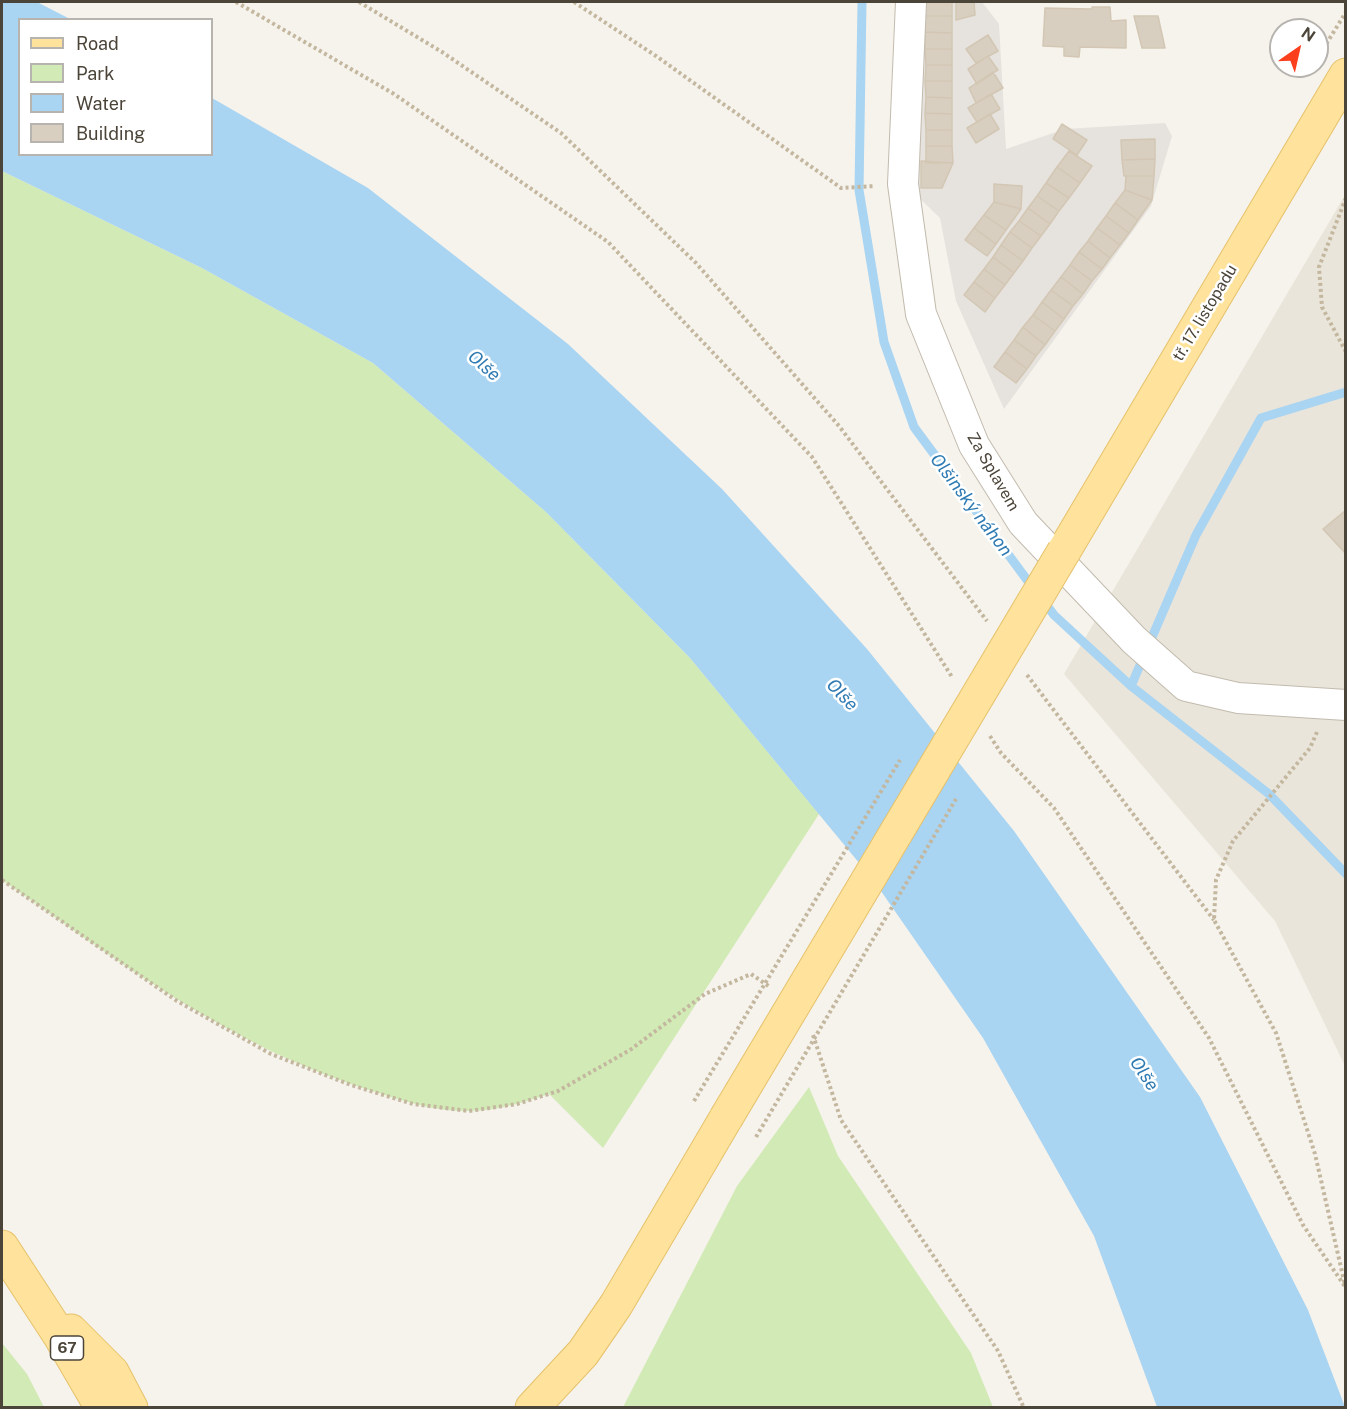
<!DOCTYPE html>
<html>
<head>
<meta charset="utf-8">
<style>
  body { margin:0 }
  #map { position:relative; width:1347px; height:1409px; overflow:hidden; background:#f6f3ec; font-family:"Public Sans",sans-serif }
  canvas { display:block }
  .frame { position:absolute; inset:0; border:3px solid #4b4439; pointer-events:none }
  .legend { position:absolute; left:18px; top:18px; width:195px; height:138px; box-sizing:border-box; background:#fff; border:2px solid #b7b4b0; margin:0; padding:8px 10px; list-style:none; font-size:18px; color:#4b4439 }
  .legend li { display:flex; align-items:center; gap:12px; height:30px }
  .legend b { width:30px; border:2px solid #b7b4b0 }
  .north { position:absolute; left:1269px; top:18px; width:60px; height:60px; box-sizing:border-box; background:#fff; border:2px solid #b7b4b0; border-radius:50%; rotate:34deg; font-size:16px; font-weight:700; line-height:24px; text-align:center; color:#4b4439 }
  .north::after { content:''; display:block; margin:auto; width:21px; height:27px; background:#fc3f1d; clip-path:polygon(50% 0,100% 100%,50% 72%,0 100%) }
</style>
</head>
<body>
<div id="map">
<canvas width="1347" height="1409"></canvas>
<div class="frame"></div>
<ul class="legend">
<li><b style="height:8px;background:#ffe39c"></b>Road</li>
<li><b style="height:16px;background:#d2eab5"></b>Park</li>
<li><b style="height:16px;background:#a9d4f2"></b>Water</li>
<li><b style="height:16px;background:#d8cfc1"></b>Building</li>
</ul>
<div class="north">N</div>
</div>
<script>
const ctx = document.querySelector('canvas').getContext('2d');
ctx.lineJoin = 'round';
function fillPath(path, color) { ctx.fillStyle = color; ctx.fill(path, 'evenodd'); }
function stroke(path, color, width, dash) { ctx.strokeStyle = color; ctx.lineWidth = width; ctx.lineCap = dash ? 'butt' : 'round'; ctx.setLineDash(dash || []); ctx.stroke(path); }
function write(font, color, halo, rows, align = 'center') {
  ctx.font = font + ' "Public Sans",sans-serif'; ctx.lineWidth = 5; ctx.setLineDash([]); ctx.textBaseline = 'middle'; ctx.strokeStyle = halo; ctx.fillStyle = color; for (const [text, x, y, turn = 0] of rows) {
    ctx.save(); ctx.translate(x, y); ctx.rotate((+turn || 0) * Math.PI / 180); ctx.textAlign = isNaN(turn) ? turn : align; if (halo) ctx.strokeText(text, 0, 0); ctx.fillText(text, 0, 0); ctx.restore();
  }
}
fillPath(new Path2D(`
  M1345 195V1066L1275 921 1064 674Z`), '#eae5da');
fillPath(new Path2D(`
  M915 2H982L999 24 1006 149 1065 129 1165 123 1172 136 1151 206 1004 409 956 301 940 218 911 190Z`), '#e6e2dd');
fillPath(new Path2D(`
  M2 171 202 268 373 363 546 512 690 658 819 814 603 1148 549 1094C524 1102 497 1111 469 1111 436 1112 403 1101 372 1091 231 1047 121 963 2 880Z
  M809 1087 838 1156 971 1353 993 1407H623L737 1186Z
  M2 1343 27 1374 44 1407H2Z`), '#d2eab5');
fillPath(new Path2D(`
  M2 2H37L70 19 20 20V154H212V98L368 188 568 344 722 489 867 649 1014 831 1200 1097 1308 1310 1345 1407H1157L1094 1236 983 1038 874 881 690 658 546 512 373 363 202 268 2 171Z`), '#a9d4f2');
stroke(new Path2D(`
  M862 2 859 190 884 342 914 427 1033 588
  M1042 599 1054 615 1131 686 1269 794 1346 874
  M1131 686 1196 535 1261 418 1346 392`), '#a9d4f2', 9);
const building = new Path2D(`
  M926 2H952V16H925Z
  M956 2H974L975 15 956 20Z
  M1092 7H1110L1111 21 1126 20V48L1080 47 1079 57 1064 56V47L1043 46 1045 8 1092 9Z
  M925 16H952V33L925 32Z
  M1134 16H1158L1165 48H1142Z
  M925 32 952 33V49H925Z
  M988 35 998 51 976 63 966 49Z
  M925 49H952V65H926Z
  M988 56 998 70 977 84 968 69Z
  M926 65H952V81H925Z
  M993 72 1003 88 976 103 969 88Z
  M925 81H952V98L926 97Z
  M991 94 1000 109 977 122 968 108Z
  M926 97 952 98V114L925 113Z
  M925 113 952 114V130H926Z
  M990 114 999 129 976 143 967 128Z
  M1062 124 1087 140 1077 155 1053 139Z
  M926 130H952V146H926Z
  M1155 139V159L1122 160 1121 140Z
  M926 146H952L953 163H926Z
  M1069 151 1092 166 1080 183 1057 167Z
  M1155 159 1154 176H1124L1122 160Z
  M921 161 953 163 942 188H921Z
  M1057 167 1080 183 1069 198 1046 183Z
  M1126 176H1154L1152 200 1125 190Z
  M1046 183 1069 198 1059 211 1037 196Z
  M994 184 1022 186 1021 209 994 202Z
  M1125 190 1152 200 1138 220 1115 203Z
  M1037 196 1059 211 1050 224 1028 208Z
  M994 202 1021 209 1006 230 984 215Z
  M1115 203 1138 220 1129 233 1106 216Z
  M1028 208 1050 224 1041 236 1019 221Z
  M984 215 1006 230 996 244 974 228Z
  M1106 216 1129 233 1120 245 1097 228Z
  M1019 221 1041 236 1032 248 1010 232Z
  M974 228 996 244 987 256 965 240Z
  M1097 228 1120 245 1110 258 1088 241Z
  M1010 232 1032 248 1023 261 1001 245Z
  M1088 241 1110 258 1102 269 1079 252Z
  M1001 245 1023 261 1014 273 993 257Z
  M1079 252 1102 269 1092 281 1070 265Z
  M993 257 1014 273 1005 285 984 269Z
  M1070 265 1092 281 1083 294 1061 277Z
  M984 269 1005 285 995 298 974 282Z
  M1061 277 1083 294 1073 306 1051 290Z
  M974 282 995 298 985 312 964 295Z
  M1051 290 1073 306 1064 319 1042 302Z
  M1042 302 1064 319 1055 331 1033 315Z
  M1033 315 1055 331 1045 345 1023 327Z
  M1023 327 1045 345 1036 356 1014 340Z
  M1014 340 1036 356 1027 369 1005 352Z
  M1005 352 1027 369 1016 383 994 367Z
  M1346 510V554L1323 529Z`);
fillPath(building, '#d8cfc1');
stroke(building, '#d3c7b4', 1.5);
const minor = new Path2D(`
  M911 2 903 184 921 314 974 445 1023 523 1134 640 1186 686 1238 698 1346 705`);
const primary = new Path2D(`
  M1064 551 1346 75
  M2 1247 60 1336 102 1408
  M71 1331 112 1372 131 1408
  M532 1408 583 1353 616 1305 726 1118`);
stroke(minor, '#c2bbae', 32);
stroke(primary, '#e6c16a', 35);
stroke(new Path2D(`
  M236 2 394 94 608 242 812 457 952 677
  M359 2 442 52 561 133 696 263 839 426 987 621
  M574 2 656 56 841 188 875 186
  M1320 54 1346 12
  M1346 198 1319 267 1322 307 1346 352
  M1027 675 1214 920
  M1317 732 1310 748 1233 841 1216 880 1214 920 1276 1033 1315 1154 1345 1285
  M990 736 1001 753 1054 808 1209 1038 1303 1225 1346 1288
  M2 880 177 1001 271 1054 351 1085 413 1104 469 1111 517 1104 558 1091 630 1050 705 994 751 974 770 987
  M813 1035 841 1120 998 1351 1024 1408`), '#c4b79f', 4, [3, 3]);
stroke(minor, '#fff', 30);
stroke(primary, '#ffe39c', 33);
const primaryBridge = new Path2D(`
  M726 1118 1064 551`);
stroke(primaryBridge, '#e6c16a', 35, []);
stroke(new Path2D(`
  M694 1101 900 760
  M756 1137 956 799`), '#c4b79f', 4, [3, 3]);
stroke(primaryBridge, '#ffe39c', 33);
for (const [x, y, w] of [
  [67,1348,33]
]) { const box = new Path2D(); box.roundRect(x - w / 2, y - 12, w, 24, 4.5); ctx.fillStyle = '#fff'; ctx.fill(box); stroke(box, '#4b4439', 1.5); }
write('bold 15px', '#4b4439', null, [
  ["67",67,1348]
]);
write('16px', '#4b4439', '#fff', [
  ["tř. 17. listopadu",1205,313,-59],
  ["Za Splavem",993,472,60]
]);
write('italic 18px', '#2e7ab2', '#fff', [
  ["Olše",484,366,41],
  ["Olšinský náhon",971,505,53],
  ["Olše",842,695,46],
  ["Olše",1144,1074,56]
]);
</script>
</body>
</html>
